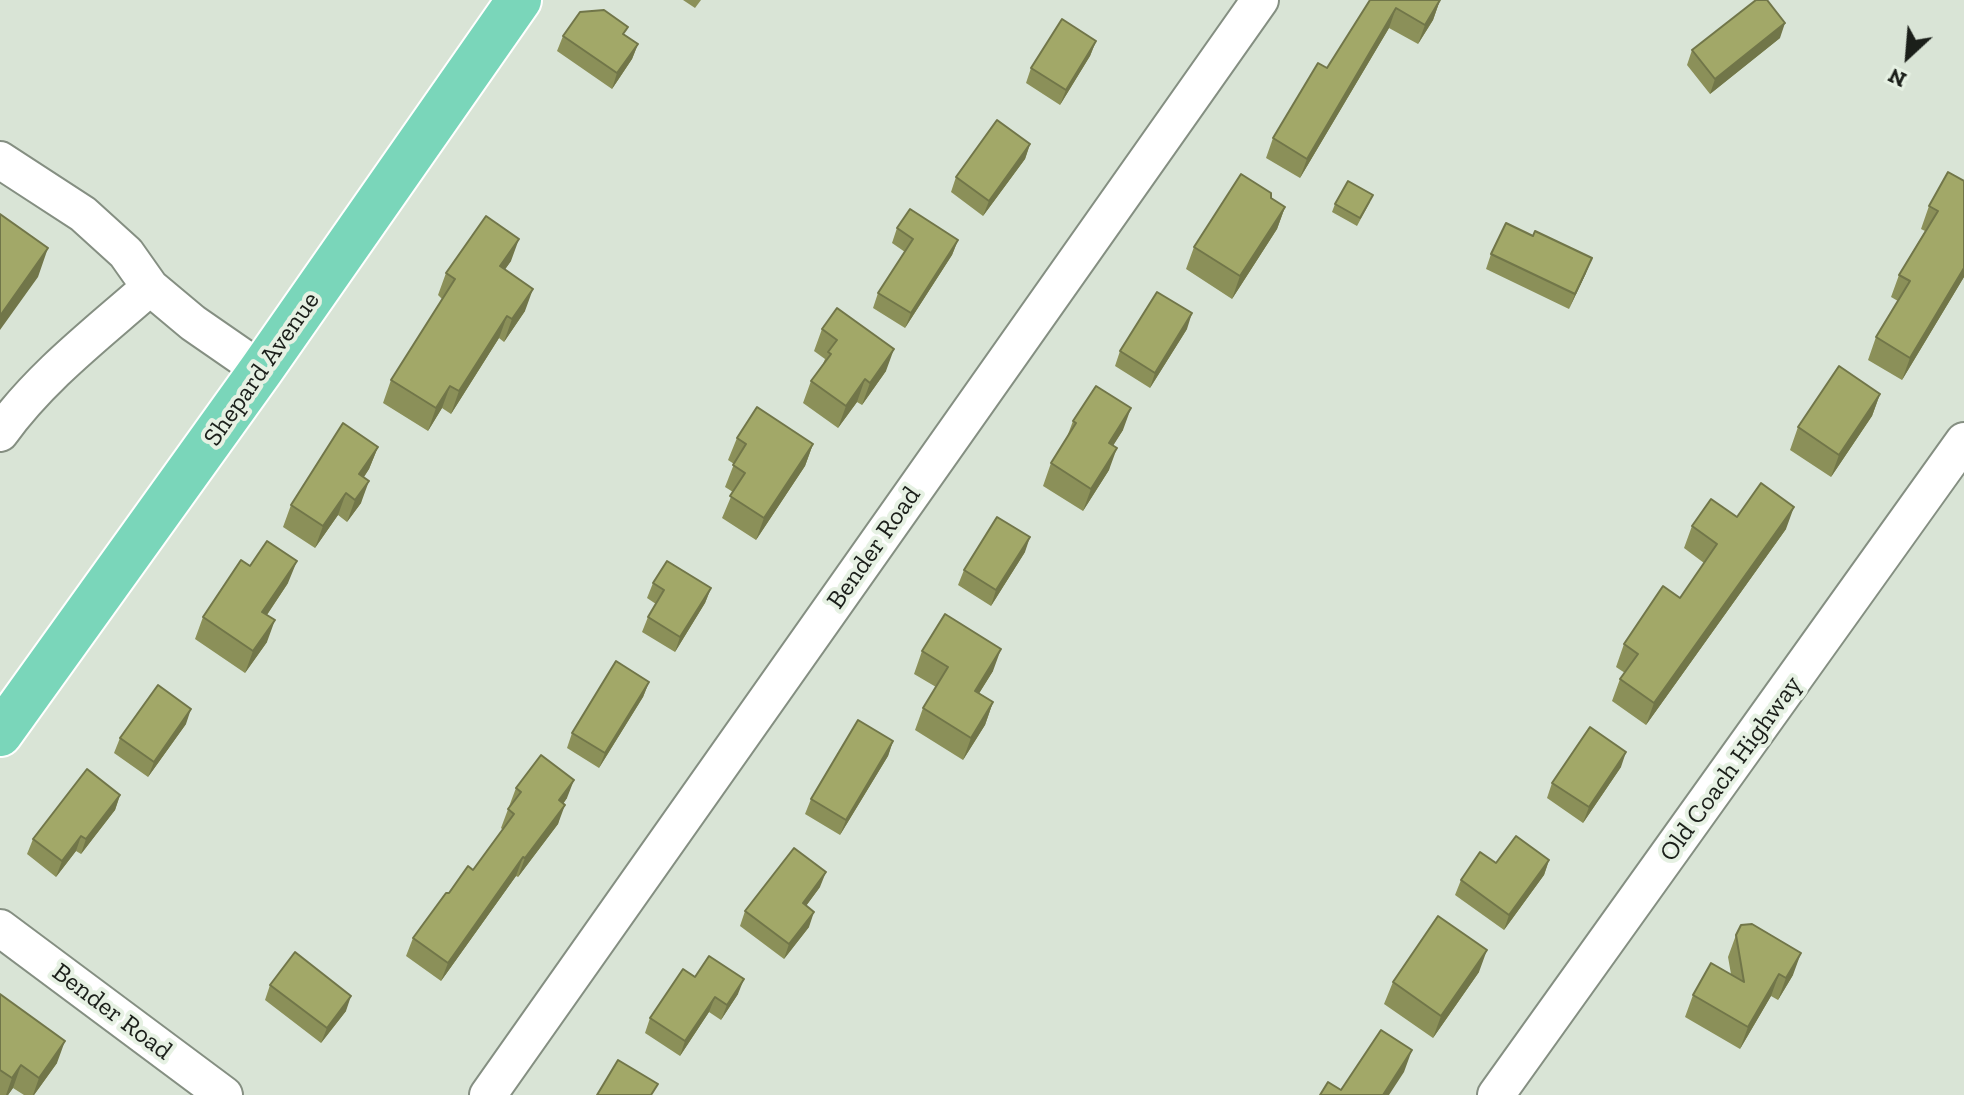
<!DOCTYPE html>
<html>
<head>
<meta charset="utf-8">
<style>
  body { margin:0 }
  #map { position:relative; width:1964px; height:1095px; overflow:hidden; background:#d9e4d6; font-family:"Zilla Slab",serif }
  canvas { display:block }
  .north { position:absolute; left:1868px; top:16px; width:80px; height:80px; -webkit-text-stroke:6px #e6f1e3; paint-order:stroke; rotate:206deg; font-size:22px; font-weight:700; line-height:32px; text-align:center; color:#1b1f1a }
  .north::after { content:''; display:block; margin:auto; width:28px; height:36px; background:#1b1f1a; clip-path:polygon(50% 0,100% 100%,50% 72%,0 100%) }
</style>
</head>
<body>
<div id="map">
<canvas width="1964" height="1095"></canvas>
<div class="north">N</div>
</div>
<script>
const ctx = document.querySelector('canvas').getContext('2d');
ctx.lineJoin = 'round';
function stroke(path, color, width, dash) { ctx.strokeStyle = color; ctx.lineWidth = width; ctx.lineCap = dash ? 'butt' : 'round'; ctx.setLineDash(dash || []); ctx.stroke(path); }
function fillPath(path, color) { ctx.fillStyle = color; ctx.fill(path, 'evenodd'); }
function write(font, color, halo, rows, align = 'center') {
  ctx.font = font + ' "Zilla Slab",serif'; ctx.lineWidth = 8; ctx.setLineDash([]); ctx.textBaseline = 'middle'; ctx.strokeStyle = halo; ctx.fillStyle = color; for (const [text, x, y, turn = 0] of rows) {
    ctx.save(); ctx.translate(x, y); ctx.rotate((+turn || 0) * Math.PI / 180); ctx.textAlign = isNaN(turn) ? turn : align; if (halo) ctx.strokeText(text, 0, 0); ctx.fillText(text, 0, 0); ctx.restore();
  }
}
const minor = new Path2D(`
  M0 160 83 214 126 253 150 287 193 323 261 370
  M0 433C41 376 98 333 150 287
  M0 928 224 1095
  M488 1095 1260 0
  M1496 1095 1964 441`);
const major = new Path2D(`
  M0 734 261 370 519 0`);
stroke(minor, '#858f82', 40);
stroke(major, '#fff', 48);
stroke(minor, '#fff', 36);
stroke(major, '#7ad6ba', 44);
fillPath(new Path2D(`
  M683 0H701L695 8Z
  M1370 0H1440L1433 20 1418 44 1389 28 1300 178 1266 158 1273 138 1327 68Z
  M625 35 638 44 632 59 612 89 557 51 563 36Z
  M1780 38 1710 94 1687 65 1692 50Z
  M1096 41 1090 56 1060 105 1026 83 1031 68Z
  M1030 144 1025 159 983 216 951 192 956 177Z
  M1948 172 1964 277 1902 380 1868 360 1876 337 1898 301 1891 297 1899 275 1925 231 1921 229 1929 206Z
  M1271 198 1285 207 1277 229 1232 299 1186 269 1194 247Z
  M1370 202 1357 226 1332 212 1335 204Z
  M897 228 958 240 952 255 905 328 873 308 878 293 905 252 892 243Z
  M1491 254 1586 273 1569 309 1486 269Z
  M511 261 505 269 525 311 504 342 499 338 451 414 442 408 428 431 383 403 391 380 442 299 438 295 446 273Z
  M822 329 886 371 862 405 857 402 838 428 803 403 811 381 823 364 825 359 814 351Z
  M1187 329 1150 388 1115 366 1120 351Z
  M1880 394 1872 416 1831 477 1790 450 1798 427Z
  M1073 421 1123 430 1113 445 1109 470 1083 511 1043 486 1051 463 1067 437Z
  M737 438 813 444 805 466 756 540 722 518 733 492 725 487 734 464 728 460Z
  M378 447 369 469 364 477 361 503 347 522 338 515 315 548 283 527 291 505Z
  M1692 526 1786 529 1646 725 1612 701 1620 679 1625 673 1616 667 1624 644 1680 598 1704 563 1684 548Z
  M1025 552 991 606 958 585 964 570Z
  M288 583 267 615V642L245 673 195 639 203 617Z
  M653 583 711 588 705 603 675 652 642 632 648 617 656 604 647 598Z
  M922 651 993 671 979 693 993 702 985 725 963 760 915 730 923 708 936 687 914 674Z
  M649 682 643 697 599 768 567 748 572 733Z
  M186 724 148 777 114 753 120 738Z
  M893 741 888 756 840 835 805 814 811 799Z
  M1621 767 1583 823 1547 798 1552 783Z
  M516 788 567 798 563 804 558 824 518 877 516 876 441 981 406 956 413 938 449 893 473 870 503 830 501 828Z
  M120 795 115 810 81 854 76 851 56 877 27 854 33 839Z
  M1549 860 1544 875 1504 930 1455 895 1461 880 1496 863Z
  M820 887 806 906 809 927 784 959 740 926 745 911Z
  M1736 935 1793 975 1778 1000 1771 996 1740 1049 1685 1017 1693 995 1731 974 1728 957Z
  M1479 972 1433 1038 1384 1004 1393 982Z
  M695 977 738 994 721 1020 709 1012 680 1056 645 1033 650 1018Z
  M270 985 346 1011 321 1043 265 1000Z
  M0 994 57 1063 34 1095H24L13 1088 8 1095H0Z`), '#8b9059');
fillPath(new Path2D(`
  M1440 0 1433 20 1418 44 1425 25Z
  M1396 8 1389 28 1300 178 1307 159Z
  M1785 23 1780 38 1710 94 1715 79Z
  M1096 41 1090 56 1060 105 1066 90Z
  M638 44 632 59 612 89 617 73Z
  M1030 144 1025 159 983 216 989 201Z
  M1285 207 1277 229 1232 299 1240 276Z
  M519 239 511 261 492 288 500 266Z
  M958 240 952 255 905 328 911 313Z
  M48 248 38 277 0 330V316Z
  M1592 258 1586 273 1569 309 1575 294Z
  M1964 268V277L1902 380 1910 358Z
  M533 289 525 311 504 342 512 319Z
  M1192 313 1187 329 1150 388 1155 373Z
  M507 316 499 338 451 414 459 391Z
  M894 349 886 371 862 405 870 383Z
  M865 379 857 402 838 428 846 406Z
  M450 386 442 408 428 431 436 408Z
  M1880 394 1872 416 1831 477 1839 455Z
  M1131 408 1123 430 1101 465 1109 443Z
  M813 444 805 466 756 540 764 518Z
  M378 447 369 469 351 496 359 474Z
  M1117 448 1109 470 1083 511 1091 489Z
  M369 481 361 503 347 522 355 500Z
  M346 493 338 515 315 548 323 526Z
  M1794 507 1786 529 1646 725 1654 703Z
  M1030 537 1025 552 991 606 996 590Z
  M297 561 288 583 254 634 262 612Z
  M711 588 705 603 675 652 680 637Z
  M275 620 267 642 245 673 253 651Z
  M1001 649 993 671 967 713 975 691Z
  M649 682 643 697 599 768 605 753Z
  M993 702 985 725 963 760 971 738Z
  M191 709 186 724 148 777 154 762Z
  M893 741 888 756 840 835 846 820Z
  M1626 752 1621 767 1583 823 1589 807Z
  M574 780 567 798 552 819 559 800Z
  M120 795 115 810 81 854 86 839Z
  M565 805 558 824 518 877 525 858Z
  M81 836 76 851 56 877 62 861Z
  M523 857 516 876 441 981 448 963Z
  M1549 860 1544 875 1504 930 1509 915Z
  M826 872 820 887 797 918 803 903Z
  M814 912 809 927 784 959 789 944Z
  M1487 950 1479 972 1433 1038 1441 1016Z
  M1801 953 1793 975 1778 1000 1786 978Z
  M1779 974 1771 996 1740 1049 1748 1027Z
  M744 979 738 994 721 1020 727 1005Z
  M351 996 346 1011 321 1043 327 1028Z
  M715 997 709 1012 680 1056 685 1041Z
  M65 1041 57 1063 34 1095H33L39 1078Z
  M1412 1050 1404 1072 1389 1095H1383Z
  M21 1065 13 1088 8 1095H6L12 1078Z`), '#717649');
const building = new Path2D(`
  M1370 0H1440L1425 25 1396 8 1307 159 1273 138 1318 63 1327 68Z
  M1756 0H1767L1785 23 1715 79 1692 50Z
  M604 10 628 27 623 34 638 44 617 73 563 36 580 12Z
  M1062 19 1096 41 1066 90 1031 68Z
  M997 120 1030 144 989 201 956 177Z
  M1948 172 1964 181V268L1910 358 1876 337 1910 281 1899 275 1938 211 1929 206Z
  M1241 174 1271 193V198L1285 207 1240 276 1194 247Z
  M1348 181 1373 195 1360 218 1335 204Z
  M910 209 958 240 911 313 878 293 913 239 897 228Z
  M0 214 48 248 0 316Z
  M486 216 519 239 500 266 533 289 512 319 507 316 459 391 450 386 436 408 391 380 455 279 446 273Z
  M1506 223 1533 236 1535 231 1592 258 1575 294 1491 254Z
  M1157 292 1192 313 1155 373 1120 351Z
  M837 308 894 349 870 383 865 379 846 406 811 381 831 354 828 352 837 340 822 329Z
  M1839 366 1880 394 1839 455 1798 427Z
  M1096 386 1131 408 1109 443 1117 448 1091 489 1051 463 1076 423 1073 421Z
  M757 407 813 444 764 518 730 496 745 473 733 465 746 444 737 438Z
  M343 423 378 447 359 474 369 481 355 500 346 493 323 526 291 505Z
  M1761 483 1794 507 1654 703 1620 679 1638 654 1624 644 1663 586 1680 598 1717 544 1692 526 1711 499 1737 517Z
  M997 517 1030 537 996 590 964 570Z
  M267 541 297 561 262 612 275 620 253 651 203 617 241 560 250 566Z
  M667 561 711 588 680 637 648 617 664 590 653 583Z
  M945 614 1001 649 975 691 993 702 971 738 923 708 948 667 922 651Z
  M616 661 649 682 605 753 572 733Z
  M158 685 191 709 154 762 120 738Z
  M858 720 893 741 846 820 811 799Z
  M1590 727 1626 752 1589 807 1552 783Z
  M541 755 574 780 559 800 565 805 525 858 523 857 448 963 413 938 446 893H449L468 866 473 870 514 814 508 809 521 792 516 788Z
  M87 769 120 795 86 839 81 836 62 861 33 839Z
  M1516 836 1549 860 1509 915 1461 880 1480 852 1496 863Z
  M794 848 826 872 803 903 814 912 789 944 745 911Z
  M1438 916 1487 950 1441 1016 1393 982Z
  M1752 924 1801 953 1786 978 1779 974 1748 1027 1693 995 1711 963 1744 982 1736 935 1741 925Z
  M295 952 351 996 327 1028 270 985Z
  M709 956 744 979 727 1005 715 997 685 1041 650 1018 683 969 695 977Z
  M0 994 65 1041 39 1078 21 1065 12 1078 0 1070Z
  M1381 1030 1412 1050 1383 1095H1320L1328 1082 1341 1090Z
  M618 1060 658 1084 651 1095H597Z`);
fillPath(building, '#a2a868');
stroke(building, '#717649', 2);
write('26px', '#1b1f1a', '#e6f1e3', [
  ["Shepard Avenue",262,369,-55],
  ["Bender Road",874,548,-55],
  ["Old Coach Highway",1731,769,-54],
  ["Bender Road",112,1012,37]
]);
</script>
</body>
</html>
